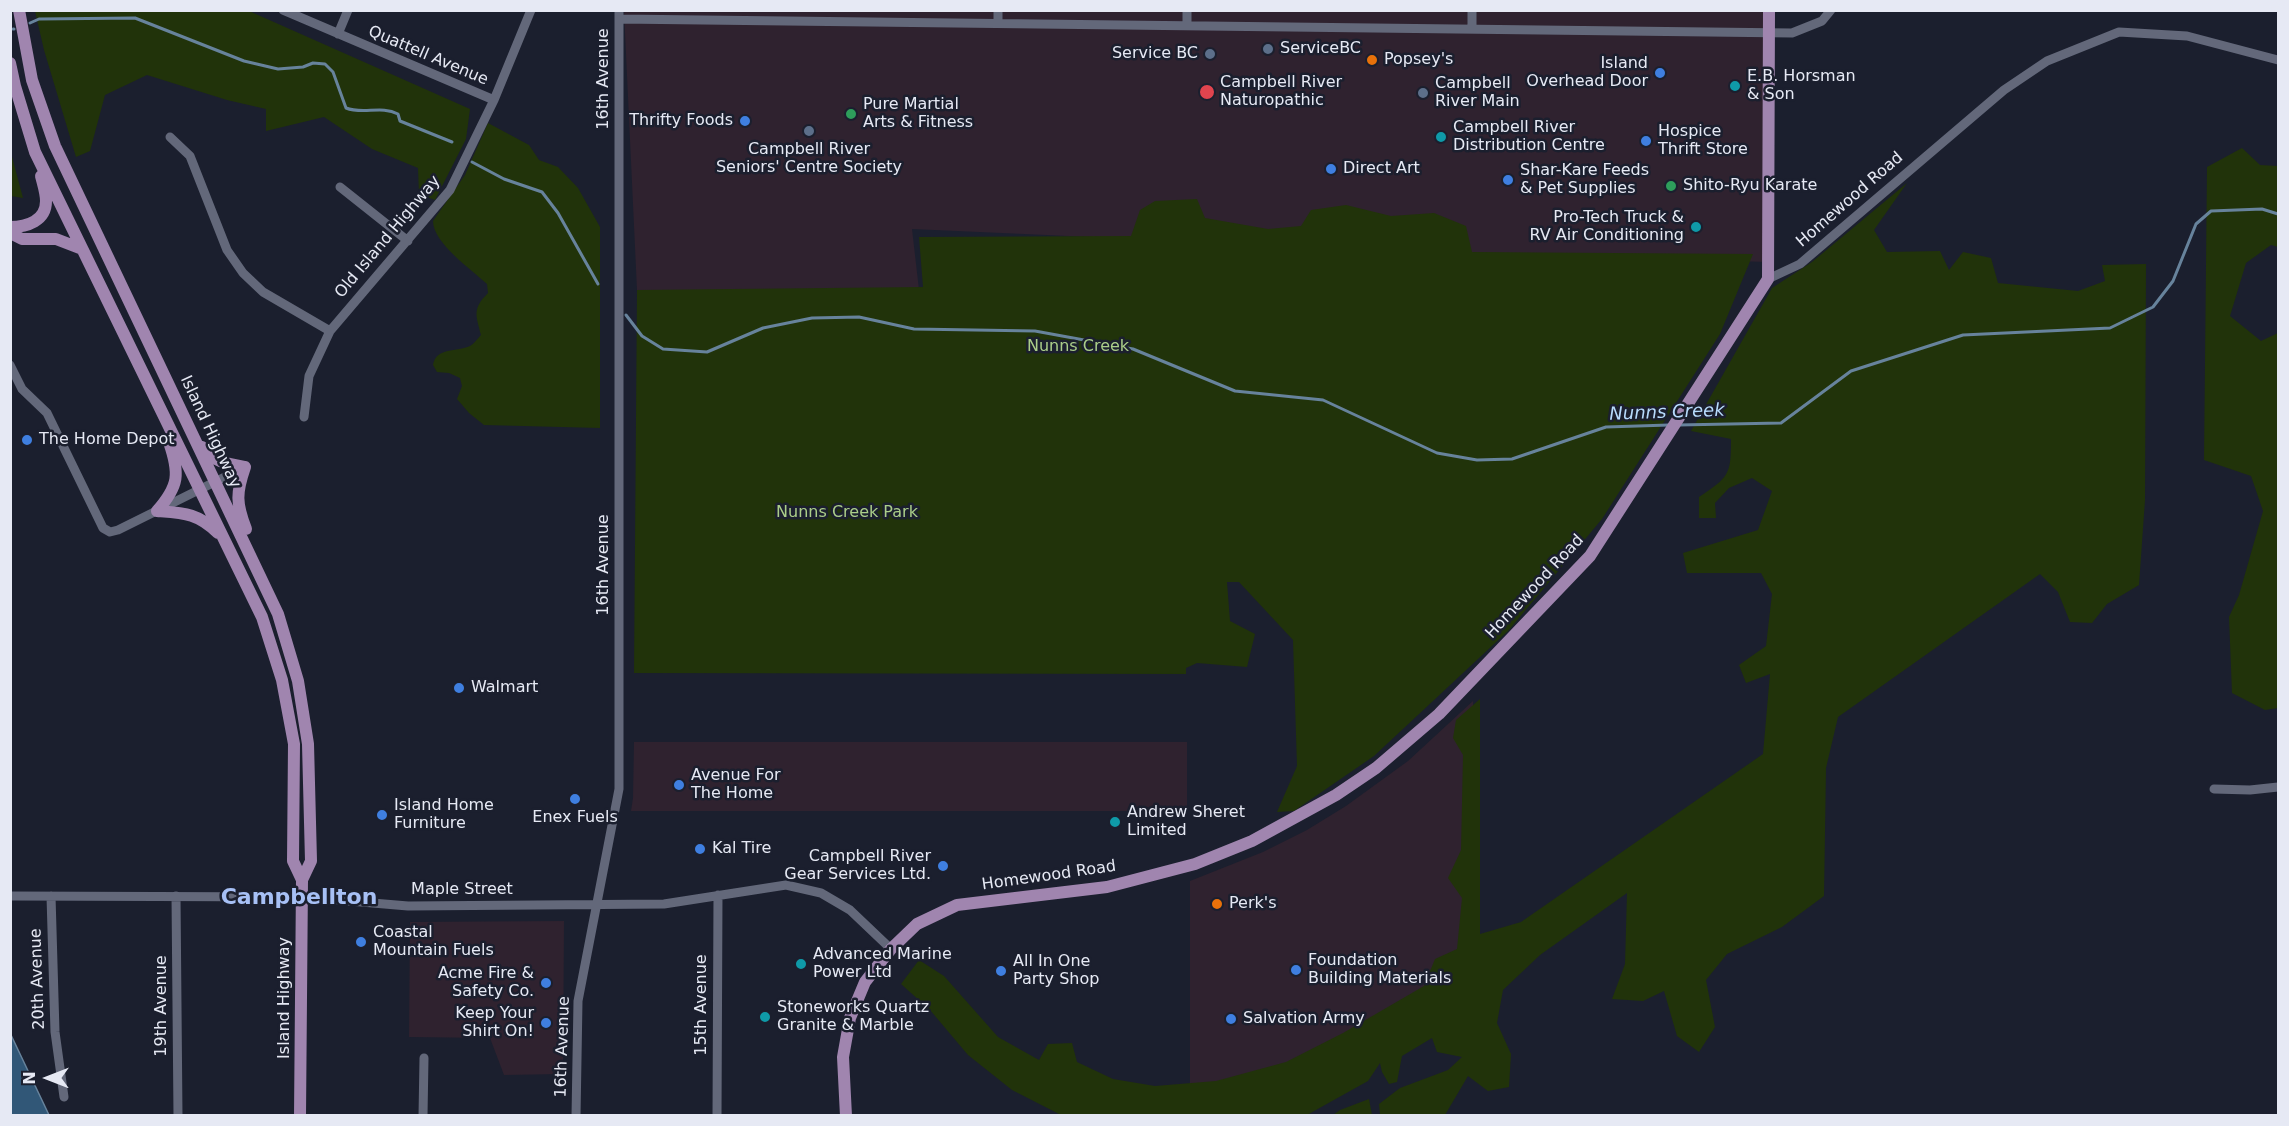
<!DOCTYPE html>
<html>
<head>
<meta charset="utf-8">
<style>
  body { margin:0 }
  #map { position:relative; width:2289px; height:1126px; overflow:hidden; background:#1b1f2e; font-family:"DejaVu Sans",sans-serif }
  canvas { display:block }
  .frame { position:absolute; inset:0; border:12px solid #e6e9f4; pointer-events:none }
  .north { position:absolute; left:18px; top:1048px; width:60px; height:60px; -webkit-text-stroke:4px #1b1f2e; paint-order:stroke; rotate:270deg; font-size:16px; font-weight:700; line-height:24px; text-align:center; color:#e6e9f4 }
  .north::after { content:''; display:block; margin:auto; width:21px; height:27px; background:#e6e9f4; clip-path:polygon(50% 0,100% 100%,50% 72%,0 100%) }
</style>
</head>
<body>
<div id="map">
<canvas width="2289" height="1126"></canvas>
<div class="frame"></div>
<div class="north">N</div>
</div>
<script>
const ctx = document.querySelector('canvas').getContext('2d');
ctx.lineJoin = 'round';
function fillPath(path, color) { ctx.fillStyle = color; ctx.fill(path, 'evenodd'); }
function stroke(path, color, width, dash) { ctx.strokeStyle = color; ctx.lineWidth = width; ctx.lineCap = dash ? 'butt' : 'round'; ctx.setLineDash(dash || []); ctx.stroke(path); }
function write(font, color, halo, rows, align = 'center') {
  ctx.font = font + ' "DejaVu Sans",sans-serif'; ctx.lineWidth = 5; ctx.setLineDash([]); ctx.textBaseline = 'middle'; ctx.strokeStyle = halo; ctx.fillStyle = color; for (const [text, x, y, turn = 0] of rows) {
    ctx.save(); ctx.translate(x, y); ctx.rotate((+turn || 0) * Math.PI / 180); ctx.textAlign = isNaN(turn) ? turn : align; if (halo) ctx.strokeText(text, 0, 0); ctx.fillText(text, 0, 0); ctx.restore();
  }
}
fillPath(new Path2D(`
  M624 11H1769L1768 262 1405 251 912 229 921 307 637 290Z
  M1473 701V969L1354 1053 1190 1105V881L1263 852 1307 830 1346 806 1408 761Z
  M634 742H1187V811H631L633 798Z
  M564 921 563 1074 504 1075 490 1038 409 1037 410 922Z`), '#2f222f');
fillPath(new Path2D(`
  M35 11H249L470 109 466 139 435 200 419 194 418 168 372 149 324 117 266 131V109L227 100 147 75 105 95 90 151 76 157 44 50Z
  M488 123 529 145 539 160 558 167 578 188 600 227V428L484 425 469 413 457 399 462 386 460 378 449 373 437 372 433 365C436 347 457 352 470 346 474 344 477 339 481 335 476 315 472 309 488 293L487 284C472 270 433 243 433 221L465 175Z
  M2242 148 2260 165 2278 166V247L2271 245 2246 263 2230 316 2261 341 2278 333V708L2265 710 2232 693 2229 617 2239 595 2263 511 2251 476 2204 460 2207 167Z
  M10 153H11L23 198 11 196Z
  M1907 183 1874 230 1887 252 1940 251 1949 270 1963 252 1991 258 1998 283 2078 291 2105 281 2102 265 2146 264 2145 500 2139 585 2107 604 2092 623 2070 622 2058 592 2040 574 1838 717 1826 768 1824 896 1782 927 1727 954 1706 980 1715 1027 1699 1052 1677 1036 1664 991 1643 1001 1612 999 1625 964 1627 893 1540 955 1503 990 1497 1023 1511 1054 1509 1087 1488 1091 1468 1076 1445 1115H1380L1379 1104 1400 1088 1448 1070 1462 1057 1437 1052 1432 1038 1402 1056 1397 1082 1389 1084 1382 1072 1380 1063 1368 1081 1307 1115H1059V1114L1012 1090 968 1055 930 1010 901 984 919 960 944 976 998 1037 1039 1060 1048 1044 1072 1043 1077 1062 1113 1079 1155 1086 1216 1081 1286 1062 1343 1033 1424 986 1435 959 1457 949 1462 898 1448 878 1461 850 1463 755 1453 738 1456 720 1480 699V934L1521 922 1763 754 1770 674 1746 683 1739 665 1766 646 1772 594 1761 573H1687L1683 553 1758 530 1772 491 1752 478 1729 488 1715 503 1716 518H1699V497C1729 477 1731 475 1731 439L1691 431 1772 288 1812 262Z
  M1197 199 1205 218 1268 229 1301 226 1311 210 1346 205 1391 216 1434 213 1466 226 1472 252 1753 254 1720 334 1602 519 1508 631 1374 756 1294 811 1277 812 1297 766 1293 640 1239 582H1227L1230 621 1255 634 1247 667 1197 663 1186 668V674L634 673 637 290 923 287 919 237 1131 236 1140 210 1155 201Z
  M1369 1099 1372 1115H1333L1340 1110Z`), '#21330a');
const water = new Path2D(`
  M10 1035H11L49 1115H11Z`);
fillPath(water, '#315777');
stroke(water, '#67839c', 1.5);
stroke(new Path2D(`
  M30 23 39 19 135 18 244 61 278 69 303 67 313 63 325 64 333 72 346 108C363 115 381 105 398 114L400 121 452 142
  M13 29H14
  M472 162 504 179 542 192 558 213 598 284
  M626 315 642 336 663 349 707 352 763 328 812 318 859 317 914 329 1035 331 1133 349 1235 391 1323 400 1437 453 1477 460 1512 459 1606 427 1669 425
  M1678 425 1781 423 1851 371 1963 335 2110 328 2153 307 2173 281 2196 224 2211 211 2262 209 2278 214`), '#67839c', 3);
stroke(new Path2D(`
  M283 10 494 100
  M619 19 1792 33 1822 21 1831 10
  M998 23V10
  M1187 26V10
  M1472 29V10
  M338 34 348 10
  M170 137 190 156 227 250 243 273 263 292 330 331
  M340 187 408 241
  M1768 279 1800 264 2004 90 2047 61 2119 32 2187 36 2278 60
  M10 365 22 389 47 413 103 528 110 532 118 530 245 467
  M304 417 309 376 330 331 450 190 494 100 531 10
  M2214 789 2250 790 2278 787
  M10 896 302 897 408 906 664 904 786 885 821 893 850 910 891 949
  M51 896 55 1032 64 1097
  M176 896 178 1116
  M423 1116 424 1058
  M576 1116 578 1001 619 789V10
  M717 1116 718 895`), '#63687a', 9);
stroke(new Path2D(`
  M19 10 32 80 55 146 278 614 298 681 308 744 311 861 302 880 300 1116
  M10 63 15 86 35 152 262 617 282 680 294 744 293 861 302 880
  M10 227C27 227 46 221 46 201 46 193 43 184 41 176
  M10 233 22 239H56L82 249
  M202 447C214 462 227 464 245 467 236 493 236 503 246 529
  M157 511C179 486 180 474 169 442
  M157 511C184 513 198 513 218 533
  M846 1116 843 1057 850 1018 865 982 891 949 917 924 957 905 1107 887 1195 864 1252 841 1336 795 1376 768 1439 714 1590 556 1768 279 1769 10`), '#a085af', 12);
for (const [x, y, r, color] of [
  [1268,49,6,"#5c6f8a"],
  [1210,54,6,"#5c6f8a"],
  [1372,60,6,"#e8710a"],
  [1660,73,6,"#3f7fe0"],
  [1735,86,6,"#0f9aa8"],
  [1207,92,8,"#e0444e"],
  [1423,93,6,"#5c6f8a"],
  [851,114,6,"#2e9e5b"],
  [745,121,6,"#3f7fe0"],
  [809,131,6,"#5c6f8a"],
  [1441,137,6,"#0f9aa8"],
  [1646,141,6,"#3f7fe0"],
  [1331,169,6,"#3f7fe0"],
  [1508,180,6,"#3f7fe0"],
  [1671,186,6,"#2e9e5b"],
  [1696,227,6,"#0f9aa8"],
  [27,440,6,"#3f7fe0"],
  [459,688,6,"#3f7fe0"],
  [679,785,6,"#3f7fe0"],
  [575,799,6,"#3f7fe0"],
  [382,815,6,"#3f7fe0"],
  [1115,822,6,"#0f9aa8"],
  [700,849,6,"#3f7fe0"],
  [943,866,6,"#3f7fe0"],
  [1217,904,6,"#e8710a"],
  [361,942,6,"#3f7fe0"],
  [801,964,6,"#0f9aa8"],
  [1296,970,6,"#3f7fe0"],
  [1001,971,6,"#3f7fe0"],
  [546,983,6,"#3f7fe0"],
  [765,1017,6,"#0f9aa8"],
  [1231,1019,6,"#3f7fe0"],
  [546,1023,6,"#3f7fe0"]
]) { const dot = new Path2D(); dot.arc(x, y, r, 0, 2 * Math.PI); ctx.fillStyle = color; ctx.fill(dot); stroke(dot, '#1b1f2e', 2); }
write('16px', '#e6e9f4', '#1b1f2e', [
  ["ServiceBC",1280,49],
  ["Service BC",1198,54,"right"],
  ["Popsey's",1384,60],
  ["Island",1648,64,"right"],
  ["Overhead Door",1648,82,"right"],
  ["E.B. Horsman",1747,77],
  ["& Son",1747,95],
  ["Campbell River",1220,83],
  ["Naturopathic",1220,101],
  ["Campbell",1435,84],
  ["River Main",1435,102],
  ["Pure Martial",863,105],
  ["Arts & Fitness",863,123],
  ["Thrifty Foods",733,121,"right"],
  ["Campbell River",1453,128],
  ["Distribution Centre",1453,146],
  ["Hospice",1658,132],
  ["Thrift Store",1658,150],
  ["Campbell River",809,150,"center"],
  ["Seniors' Centre Society",809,168,"center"],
  ["Direct Art",1343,169],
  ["Shar-Kare Feeds",1520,171],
  ["& Pet Supplies",1520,189],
  ["Shito-Ryu Karate",1683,186],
  ["Pro-Tech Truck &",1684,218,"right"],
  ["RV Air Conditioning",1684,236,"right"],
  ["The Home Depot",39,440],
  ["Walmart",471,688],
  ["Avenue For",691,776],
  ["The Home",691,794],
  ["Island Home",394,806],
  ["Furniture",394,824],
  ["Andrew Sheret",1127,813],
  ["Limited",1127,831],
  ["Enex Fuels",575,818,"center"],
  ["Kal Tire",712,849],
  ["Campbell River",931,857,"right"],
  ["Gear Services Ltd.",931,875,"right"],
  ["Perk's",1229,904],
  ["Coastal",373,933],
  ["Mountain Fuels",373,951],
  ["Advanced Marine",813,955],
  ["Power Ltd",813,973],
  ["Foundation",1308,961],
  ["Building Materials",1308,979],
  ["All In One",1013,962],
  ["Party Shop",1013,980],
  ["Acme Fire &",534,974,"right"],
  ["Safety Co.",534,992,"right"],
  ["Stoneworks Quartz",777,1008],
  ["Granite & Marble",777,1026],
  ["Keep Your",534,1014,"right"],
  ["Shirt On!",534,1032,"right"],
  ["Salvation Army",1243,1019]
], 'left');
write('16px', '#e6e9f4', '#1b1f2e', [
  ["Quattell Avenue",428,56,23],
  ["16th Avenue",604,79,-90],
  ["Homewood Road",1850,200,-41],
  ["Old Island Highway",388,237,-50],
  ["Island Highway",210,432,65],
  ["16th Avenue",604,565,-90],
  ["Homewood Road",1535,587,-47],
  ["Homewood Road",1049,876,-8],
  ["Maple Street",462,890],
  ["20th Avenue",38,979,-92],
  ["Island Highway",285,998,-90],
  ["15th Avenue",702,1005,-90],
  ["19th Avenue",162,1006,-90],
  ["16th Avenue",563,1047,-88]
]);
write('16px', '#abce89', '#1b1f2e', [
  ["Nunns Creek",1078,347],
  ["Nunns Creek Park",847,513]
]);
write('italic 18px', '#b7dbfc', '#1b1f2e', [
  ["Nunns Creek",1667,413,-2]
]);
write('bold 22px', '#a7c0f5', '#1b1f2e', [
  ["Campbellton",299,898]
]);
</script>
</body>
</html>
